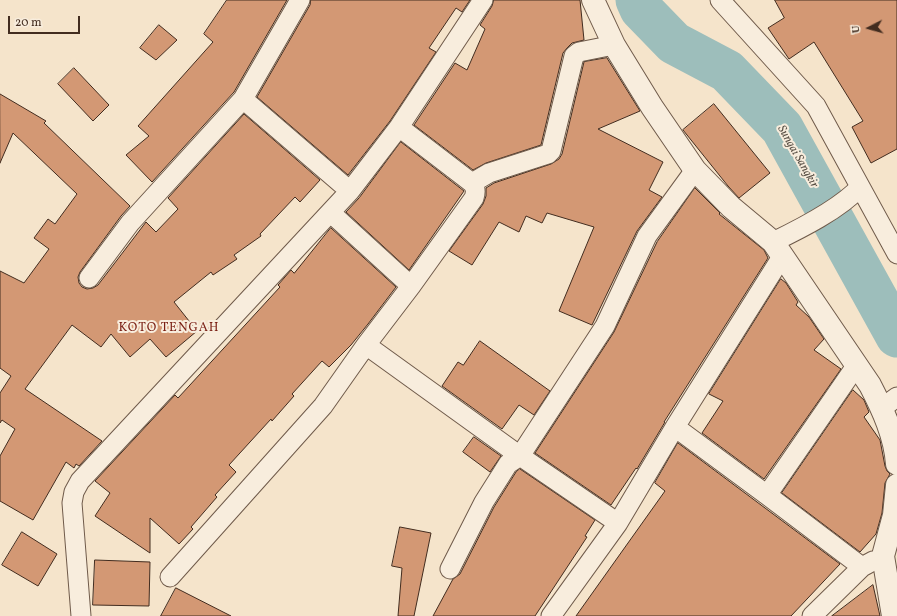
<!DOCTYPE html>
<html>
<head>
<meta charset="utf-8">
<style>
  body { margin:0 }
  #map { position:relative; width:897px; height:616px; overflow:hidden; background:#f5e4cb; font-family:Vollkorn,serif }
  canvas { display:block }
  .north { position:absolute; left:849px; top:8px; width:40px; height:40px; -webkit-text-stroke:3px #f8eddd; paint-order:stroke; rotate:264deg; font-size:11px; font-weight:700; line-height:16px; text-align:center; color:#422c1f }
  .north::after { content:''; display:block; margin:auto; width:14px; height:18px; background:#422c1f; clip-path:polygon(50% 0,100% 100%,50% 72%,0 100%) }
  .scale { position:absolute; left:8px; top:16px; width:72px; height:18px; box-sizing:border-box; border:2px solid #422c1f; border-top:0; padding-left:5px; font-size:12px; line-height:14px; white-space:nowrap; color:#422c1f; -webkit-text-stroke:3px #f8eddd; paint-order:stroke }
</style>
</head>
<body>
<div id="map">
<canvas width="897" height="616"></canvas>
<div class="north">U</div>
<div class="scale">20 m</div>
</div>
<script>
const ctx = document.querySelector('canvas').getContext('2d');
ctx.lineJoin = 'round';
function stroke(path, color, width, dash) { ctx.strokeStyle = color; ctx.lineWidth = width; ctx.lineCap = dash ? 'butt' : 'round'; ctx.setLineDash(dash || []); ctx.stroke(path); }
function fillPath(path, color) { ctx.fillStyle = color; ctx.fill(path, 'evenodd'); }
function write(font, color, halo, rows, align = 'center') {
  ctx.font = font + ' Vollkorn,serif'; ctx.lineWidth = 4; ctx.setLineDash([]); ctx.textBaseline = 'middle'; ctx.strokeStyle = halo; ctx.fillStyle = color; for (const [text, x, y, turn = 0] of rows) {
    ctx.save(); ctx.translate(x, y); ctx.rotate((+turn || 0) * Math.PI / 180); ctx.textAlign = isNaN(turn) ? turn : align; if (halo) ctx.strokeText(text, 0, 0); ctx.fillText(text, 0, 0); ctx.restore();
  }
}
stroke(new Path2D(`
  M637 0 641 9 674 43 727 71 782 128 897 336`), '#9dbebb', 43);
const building = new Path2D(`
  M227 0H287L234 92 152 182 126 155 149 136 138 126 213 42 204 34Z
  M311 0H470L462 12 456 8 429 48 436 52 390 121 348 175 257 97 310 5Z
  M494 0H580L584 40 572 43 567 48 563 53 541 145 486 163 473 170 414 125 455 63 467 70 485 29 480 25 492 6Z
  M775 0H897V149L871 163 852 127 863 121 814 42 789 59 768 28 784 18Z
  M159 25 177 40 156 60 140 48Z
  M607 58 640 111 598 129 663 162 649 190 662 197 637 231 592 325 559 311 594 227 547 213 542 223 526 216 519 232 499 222 472 265 449 251 483 204 486 196V188L494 183 551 164 559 159 562 154 584 62Z
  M74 68 109 105 93 121 58 84Z
  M0 94 46 121 44 123 130 206 121 216 80 272 78 277 79 283 82 287 87 289 93 288 98 285 146 222 156 232 178 209 168 198 244 114 320 180 300 202 295 197 260 234 261 236 234 255 237 259 213 275 211 272 174 302 197 331 166 357 150 339 130 357 111 334 101 347 72 325 25 389 102 441 79 466 76 464 74 468 66 462 33 520 0 501V456L15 429 2 420 0 423V393L11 376 0 368V271L24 283 49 249 34 238 48 219 55 224 77 194 13 133 0 163Z
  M714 104 770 173 739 198 728 186 683 130Z
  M401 142 464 191 409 270 346 212 359 198Z
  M695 188 720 213 719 214 764 250 768 258 664 422H665L637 469 636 468 611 505 535 453 614 332 657 242Z
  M331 228 396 287 368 324 351 345 329 367 322 361 292 394 294 396 272 421 271 419 229 465 236 472 215 495 217 497 191 527 193 529 179 544 150 518V553L95 516 110 493 95 481 175 395 178 398 280 287 278 285 291 270 294 273Z
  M781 279 786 283 798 302 796 305 809 317 824 339 814 350 841 369 764 479 702 433 723 401 709 394Z
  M480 341 550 391 534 415 519 405 502 429 442 386 458 362 463 365Z
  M853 390 864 400 869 412 864 417 880 440 885 466 887 471 890 474 885 483 882 513 876 534 860 552 782 493Z
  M474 437 501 456 490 472 463 452Z
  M678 443 840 564 791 616H576L665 491 655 483Z
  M520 469 595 520 585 536 587 537 535 616H433L453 579 460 574 494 507 516 472Z
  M400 527 431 533 414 616H398L402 568 392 566Z
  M22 532 57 554 38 586 2 565Z
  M95 560 150 562 149 606 93 605Z
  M873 585 880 616H832Z
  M176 588 231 616H161Z`);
fillPath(building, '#d39874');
stroke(building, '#422c1f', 1);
const minor = new Path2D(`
  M720 0 816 106 897 254
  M243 99 350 191
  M472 183 489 173 548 154 551 151 574 56 579 52 614 45
  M331 213 411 286
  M773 242C800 229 840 209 860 187
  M89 278 130 223 243 99 300 0
  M366 345 520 456 618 523
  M882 408 897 397
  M675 427 767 495 862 567
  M767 495 856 366
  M450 569 484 502 508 464 520 456 605 326 647 236 695 170
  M170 577 323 406 366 345 411 286 474 198C476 192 476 188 472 183L399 127
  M81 616 72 503 74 492 80 481 350 191 399 127 483 0
  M551 616 618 523 675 427 783 255
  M812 616 862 567 873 561`);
const tertiary = new Path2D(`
  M593 0 614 45 652 107 695 170 731 207 773 242 870 385C883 410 895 436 897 464
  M893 616 883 556 894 515 897 485`);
stroke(minor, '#6f5a4a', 21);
stroke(tertiary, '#6f5a4a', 24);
stroke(minor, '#f8eddd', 19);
stroke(tertiary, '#f8eddd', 22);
write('italic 12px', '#595046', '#f8eddd', [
  ["Sungai Sangkir",797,157,60]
]);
ctx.letterSpacing = '1px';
write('13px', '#7a1f14', '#f8eddd', [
  ["KOTO TENGAH",169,329]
]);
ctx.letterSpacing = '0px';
</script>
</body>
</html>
